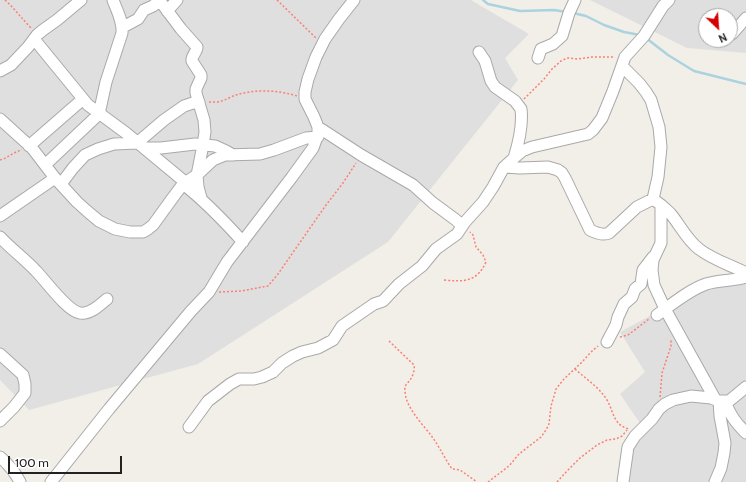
<!DOCTYPE html>
<html>
<head>
<meta charset="utf-8">
<style>
  body { margin:0 }
  #map { position:relative; width:746px; height:482px; overflow:hidden; background:#f2efe9; font-family:Cabin,sans-serif }
  canvas { display:block }
  .north { position:absolute; left:698px; top:8px; width:40px; height:40px; box-sizing:border-box; background:#fff; border:1px solid #a7a7a7; border-radius:50%; rotate:155deg; font-size:11px; font-weight:700; line-height:16px; text-align:center; color:#222 }
  .north::after { content:''; display:block; margin:auto; width:14px; height:18px; background:#d40000; clip-path:polygon(50% 0,100% 100%,50% 72%,0 100%) }
  .scale { position:absolute; left:8px; top:456px; width:114px; height:18px; box-sizing:border-box; border:2px solid #222; border-top:0; padding-left:5px; font-size:12px; line-height:14px; white-space:nowrap; color:#222; -webkit-text-stroke:3px #fff; paint-order:stroke }
</style>
</head>
<body>
<div id="map">
<canvas width="746" height="482"></canvas>
<div class="north">N</div>
<div class="scale">100 m</div>
</div>
<script>
const ctx = document.querySelector('canvas').getContext('2d');
ctx.lineJoin = 'round';
function fillPath(path, color) { ctx.fillStyle = color; ctx.fill(path, 'evenodd'); }
function stroke(path, color, width, dash) { ctx.strokeStyle = color; ctx.lineWidth = width; ctx.lineCap = dash ? 'butt' : 'round'; ctx.setLineDash(dash || []); ctx.stroke(path); }
fillPath(new Path2D(`
  M0 0H471L529 34 505 58 518 80 388 242 198 364 29 410 0 380Z
  M590 0H746V53L687 48ZM706 16H730V40H706Z
  M746 280V482H622L625 461 646 432 620 394 645 372 620 332 694 292Z`), '#e0dfdf');
stroke(new Path2D(`
  M483 0 488 4 520 11 554 10 566 12
  M573 13 586 16 604 25 624 32 640 35
  M646 38 668 55 694 71 746 84`), '#aad3df', 2.5);
const minor = new Path2D(`
  M167 11 177 0
  M123 27 138 19 144 10 153 6 159 1H160L181 29 197 47C197 52 191 56 192 61L201 75V78L196 89V93L204 120 205 132 203 145 197 175 198 187 201 198
  M732 34 746 18
  M34 39 88 105 126 133 185 182
  M479 52 485 61 491 81 495 87 515 101 521 109C523 125 519 142 514 158
  M538 58 541 49 553 44 562 36 569 13 575 0
  M622 66 639 83 646 92 651 100 659 127 661 147 658 177 653 199
  M0 71 11 65 28 47 37 35 43 30 57 20 81 0
  M0 119 22 139 32 148 55 178 77 202 87 211 99 221 115 229 130 232H143L148 229 153 225 174 196 183 184 197 175 213 160 225 155 260 154 274 150 306 138 318 137
  M318 127 361 155 413 185 433 203 456 220 462 226
  M29 146 83 99
  M144 148H161L195 144 215 146 226 151 233 155
  M45 165 99 114 106 82 122 33C123 21 117 11 113 0
  M504 167 520 168 548 167 558 170 562 173 565 178 590 230C596 233 603 236 609 233L637 207 653 199C659 203 665 208 670 213 680 225 687 240 699 249 713 260 731 265 746 273
  M61 184 73 168 85 155 98 149 114 144 137 143 164 120 184 106 193 103 199 102
  M183 184C205 201 224 221 243 242
  M661 205V243L653 260 652 270 654 285 665 309 715 399
  M0 216 55 178
  M0 237C11 249 25 259 36 271 46 281 67 311 80 313 90 315 100 305 107 299
  M657 315C672 304 689 290 706 284 719 280 733 281 746 277
  M607 342 616 325 618 317 624 304 632 297 635 289 641 284 643 270 653 257
  M0 354 23 375 25 384V393L14 407 0 421
  M725 402C731 416 735 422 746 433
  M189 427 208 401 230 384 239 379H254L262 377 273 372 282 363 293 356 302 352 318 348 333 340 342 326 374 304 383 301 399 284 422 266 436 249 457 234 465 222 483 202 493 187 504 167 514 158 522 151 532 147 588 134 593 130 602 118 613 91 625 57 644 36 663 6 669 0
  M0 457C8 464 15 472 20 482
  M51 482 109 409 191 311 209 292 227 262 292 177 313 148 318 134V127L314 117 305 99V92L308 79 316 57 325 39 339 19 354 0
  M623 482 628 447 635 436 652 419 659 409 665 404 673 400 691 396 711 398 719 401H729L746 387
  M715 482 721 468 724 453 725 443 720 416 719 401`);
stroke(minor, '#a9a9a9', 13);
stroke(new Path2D(`
  M5 0C15 9 22 19 32 29
  M277 0 316 38
  M524 99 544 79 552 69 561 61 567 58H570L578 59 592 57H615
  M209 102C212 102 215 102 218 102 224 101 230 97 236 95 255 89 278 90 297 96
  M0 160C8 158 13 152 22 150
  M444 280C464 282 477 282 486 262L483 255 476 247 473 235 470 232
  M219 292 241 291 268 286 278 274 326 205 343 183 356 163
  M620 337 628 335 649 319
  M389 341 414 365C415 369 413 376 410 380 408 383 404 385 405 390 405 408 423 424 433 438 440 448 445 459 452 469L460 470 477 482
  M575 369C586 379 599 387 607 400 614 412 613 425 629 429
  M660 397 662 373 671 346V340
  M488 482 509 466 519 454 541 437 546 430 549 424 551 406 556 389 564 379 582 362 591 352 598 346
  M557 482 567 471 580 458 597 445 607 440 616 439 622 436 627 430`), '#fa8072', 1.5, [2, 2]);
stroke(minor, '#fff', 11);
</script>
</body>
</html>
